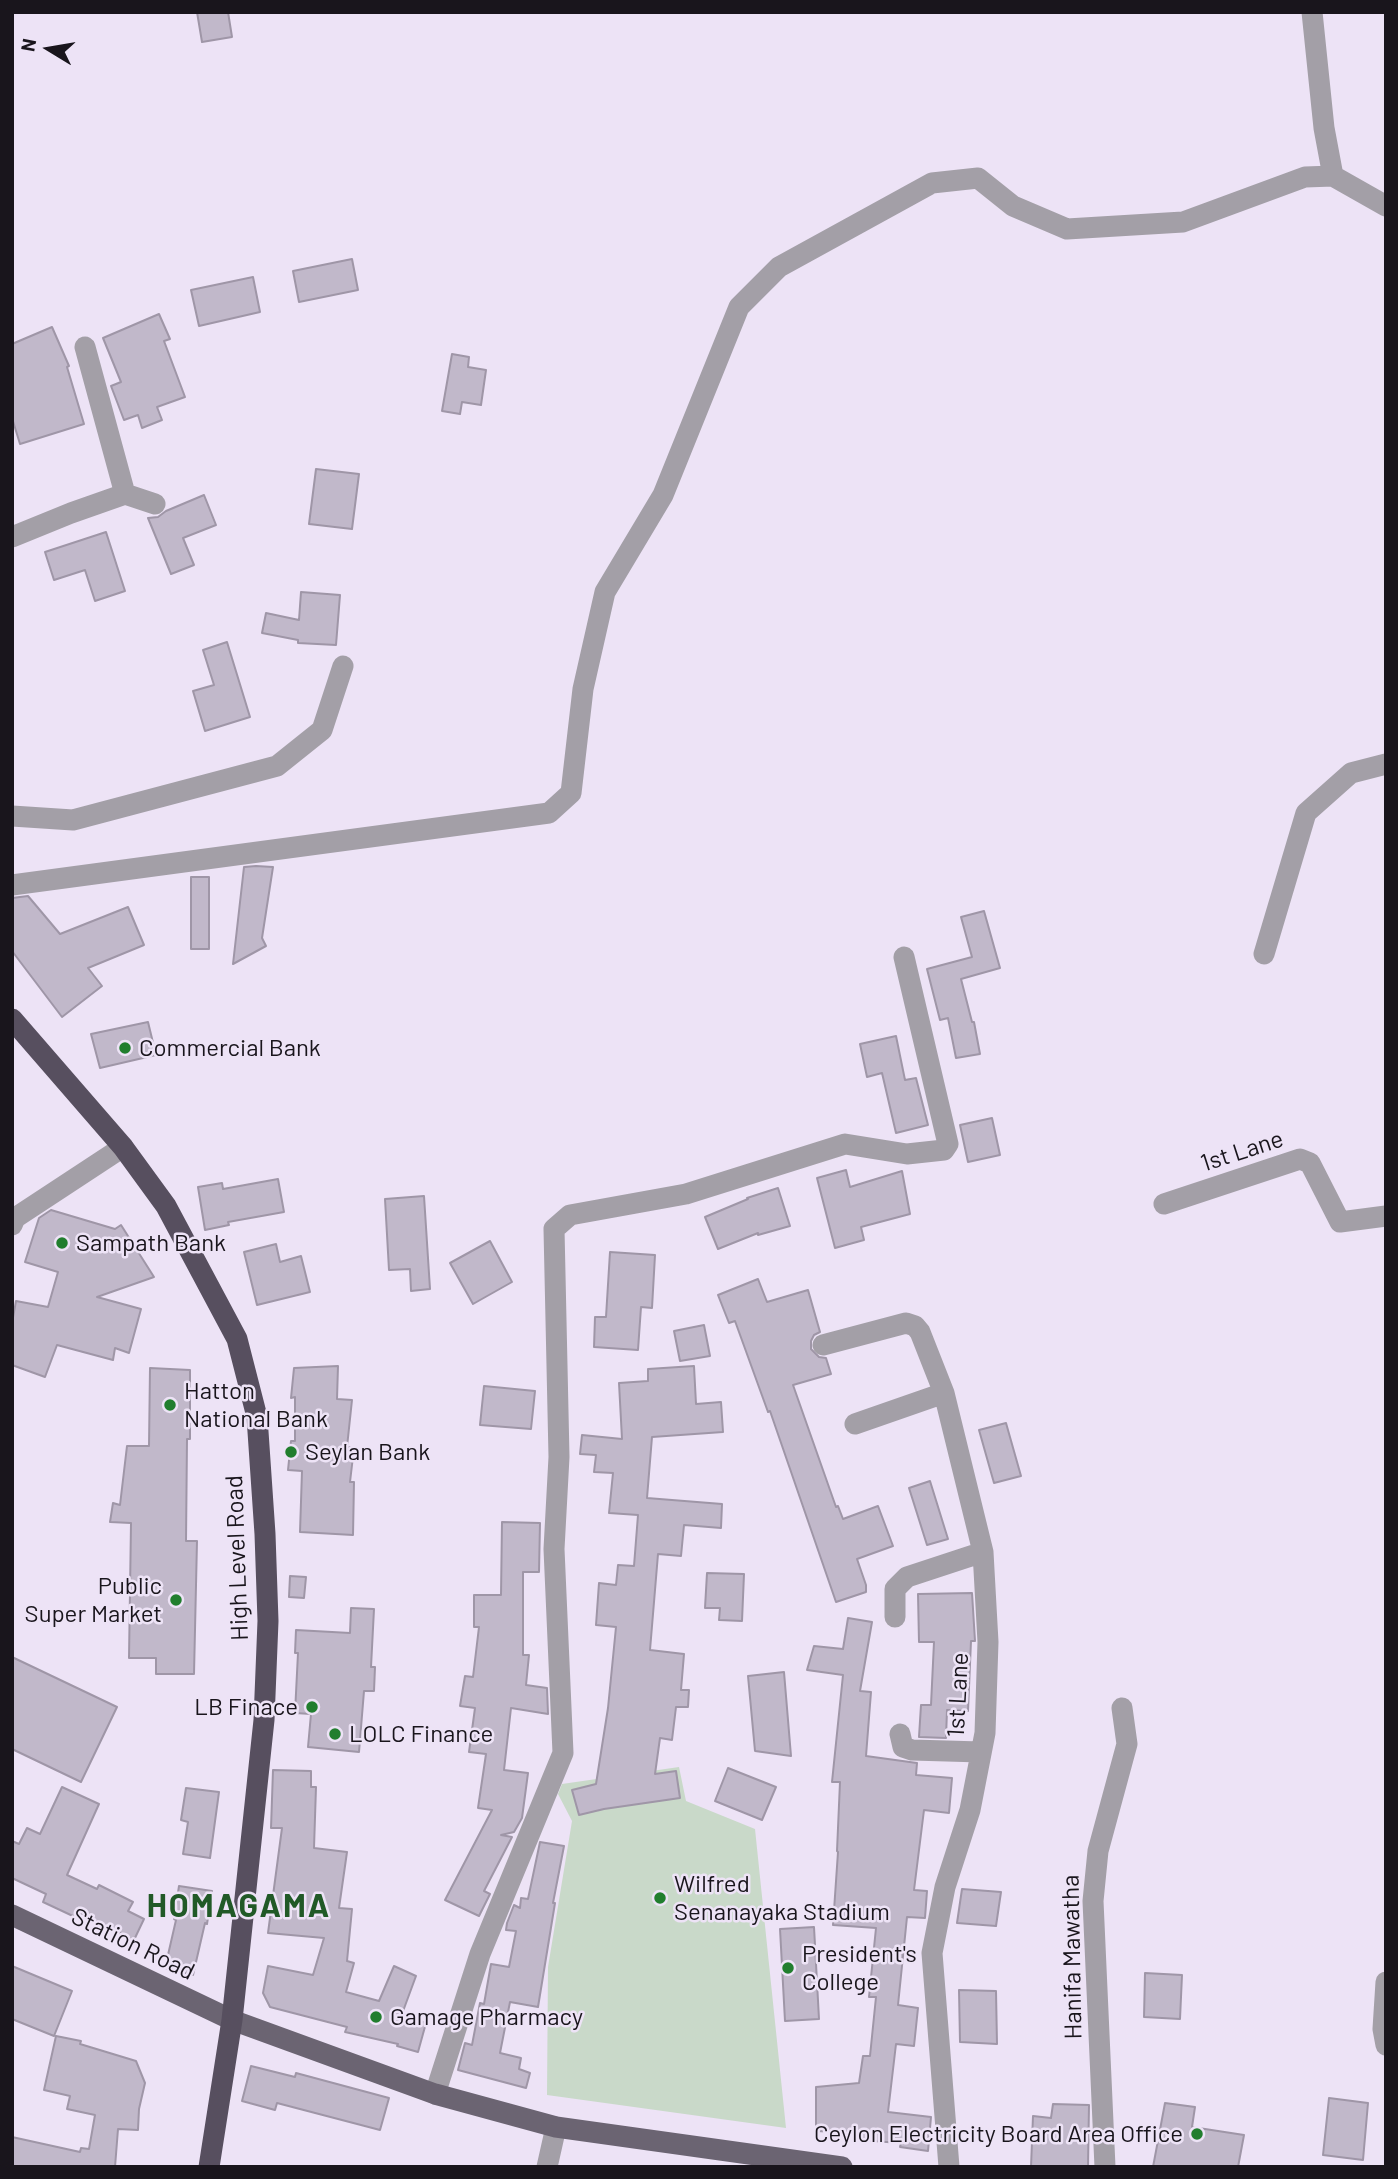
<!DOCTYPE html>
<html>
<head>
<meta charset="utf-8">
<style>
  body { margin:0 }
  #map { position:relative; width:1398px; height:2179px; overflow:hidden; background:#ede3f6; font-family:Barlow,sans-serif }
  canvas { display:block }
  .frame { position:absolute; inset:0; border:14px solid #19151c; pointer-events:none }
  .north { position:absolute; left:14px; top:14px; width:70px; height:70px; -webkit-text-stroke:5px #ede3f6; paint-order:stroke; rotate:281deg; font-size:19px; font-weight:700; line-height:28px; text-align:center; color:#19151c }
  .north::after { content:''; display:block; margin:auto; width:24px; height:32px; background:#19151c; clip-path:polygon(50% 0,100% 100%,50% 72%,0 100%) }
</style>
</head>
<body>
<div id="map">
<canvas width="1398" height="2179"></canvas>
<div class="frame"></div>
<div class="north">N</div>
</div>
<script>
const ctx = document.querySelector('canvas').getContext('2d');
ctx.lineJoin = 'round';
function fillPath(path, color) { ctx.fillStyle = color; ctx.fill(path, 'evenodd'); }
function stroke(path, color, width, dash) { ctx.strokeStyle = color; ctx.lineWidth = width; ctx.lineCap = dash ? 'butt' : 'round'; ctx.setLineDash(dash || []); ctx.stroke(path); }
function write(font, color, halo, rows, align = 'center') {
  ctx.font = font + ' Barlow,sans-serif'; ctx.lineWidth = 5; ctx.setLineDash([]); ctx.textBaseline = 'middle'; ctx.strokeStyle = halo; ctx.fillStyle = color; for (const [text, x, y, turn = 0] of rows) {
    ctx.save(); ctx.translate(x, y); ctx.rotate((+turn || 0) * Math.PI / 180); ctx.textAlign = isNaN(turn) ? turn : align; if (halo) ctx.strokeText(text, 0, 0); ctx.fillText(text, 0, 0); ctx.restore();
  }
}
fillPath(new Path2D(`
  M679 1767 686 1801 755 1829 786 2128 547 2095 548 1967 572 1821 558 1794 562 1784Z`), '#c9d9c9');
const building = new Path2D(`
  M197 12H228L232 37 202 42Z
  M352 259 358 290 299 302 293 271Z
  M253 277 260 312 199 326 191 290Z
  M159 314 170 339 164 341 185 397 157 407 162 420 142 428 138 415 124 420 111 386 121 382 103 338Z
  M52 327 69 366 67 367 84 424 20 444 12 418V344Z
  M452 354 469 357 468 367 486 370 481 405 462 402 460 414 442 411Z
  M316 469 359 474 352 529 309 524Z
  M204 495 216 525 183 538 194 565 171 574 148 518 158 517 166 511Z
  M106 532 125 591 95 601 85 570 54 580 45 552Z
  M301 592 340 595 336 645 298 643V640L262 633 266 613 299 620Z
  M227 642 250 717 205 731 193 691 214 685 203 650Z
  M256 866 273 867 262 938 266 946 233 964 244 867Z
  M191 877H209V949H191Z
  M28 896 60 934 128 907 144 945 88 968 102 986 62 1017 12 951V898Z
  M984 911 1000 968 961 979 972 1022H974L980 1054 956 1058 948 1018 940 1020 927 969 972 957 961 917Z
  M148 1022 156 1055 100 1068 91 1034Z
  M896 1036 905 1080 916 1078 928 1125 896 1133 882 1073 867 1077 860 1044Z
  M992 1118 1000 1155 968 1162 960 1125Z
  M846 1170 850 1187 902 1171 910 1214 861 1227 864 1240 835 1248 817 1178Z
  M278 1179 284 1212 228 1222 229 1225 205 1230 198 1187 222 1183 223 1189Z
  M778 1188 790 1226 758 1235V1233L718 1249 705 1217 748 1199 747 1198Z
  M424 1196 430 1289 411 1291 410 1269 389 1270 385 1199Z
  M51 1210 115 1229 121 1225 154 1277 97 1297 141 1309 129 1353 115 1348 113 1360 57 1345 45 1377 12 1365V1323L16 1301 48 1307 58 1272 25 1262 39 1218Z
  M490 1241 512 1282 473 1304 450 1263Z
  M276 1244 280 1262 301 1256 310 1292 257 1305 244 1252Z
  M610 1252 655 1255 652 1308 641 1307 638 1350 594 1347 595 1317H606Z
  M758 1279 767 1302 808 1290 820 1332 814 1335 811 1341V1349L819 1357 826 1358 831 1374 793 1385 836 1507 838 1506 843 1519 878 1506 893 1546 857 1559 866 1585V1592L836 1602 770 1411 768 1412 735 1321 729 1323 718 1295Z
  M704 1325 710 1356 680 1361 674 1331Z
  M338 1366 337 1399 352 1400 347 1447 354 1448 350 1482H354L353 1535 300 1532 302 1471 288 1470 291 1441H295V1397L291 1398 294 1368Z
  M694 1366 696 1404 721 1402 723 1432 652 1437 647 1498 722 1504 721 1528 684 1525 681 1556 658 1554 650 1650 684 1654 681 1690H689L688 1707H676L672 1740 660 1738 655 1774 676 1771 680 1798 604 1809 579 1815 572 1790 596 1784 608 1708 616 1627 596 1625 599 1583 616 1585 618 1565 634 1566 638 1515 609 1513 613 1473 594 1472 596 1455 580 1454 582 1435 622 1439 619 1383 648 1381V1369Z
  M150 1368 190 1370V1439H187L186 1541H197L194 1674H156V1658H129L131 1523 110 1522 113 1503 120 1505 127 1446H149Z
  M484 1386 535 1391 531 1429 480 1425Z
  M1006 1423 1021 1476 994 1483 979 1430Z
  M930 1481 948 1539 927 1545 909 1488Z
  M502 1522 540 1523 539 1572H523V1655H529L526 1685 547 1688 548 1714 511 1708 504 1770 528 1773 522 1818 514 1832 501 1835 512 1837 484 1891 490 1894 479 1916 445 1900 492 1810 478 1808 486 1754 469 1752 475 1708 460 1706 465 1676 473 1677 479 1627H474V1595H501Z
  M707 1573 744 1574 742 1621 719 1620 720 1608H705Z
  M290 1576 306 1577 304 1598 289 1597Z
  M972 1593 975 1641H971L968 1711 947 1710 946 1738 919 1737 921 1705H931L934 1642H919L918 1594Z
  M351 1608 374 1609 371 1667H375L374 1691H364L359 1752 308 1747 311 1714 295 1713 298 1653H295L296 1630 350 1633Z
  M848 1618 872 1622 860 1691 871 1692 866 1756 917 1763 916 1775 952 1778 949 1813 924 1810 914 1890 927 1891 925 1918 907 1917 898 2005 918 2008 914 2046 896 2044 888 2112 931 2117 928 2151 900 2147 901 2143 858 2140V2133L816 2131V2087L859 2083 863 2056H870L876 1997H869L876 1928 833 1925 838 1852 837 1851 840 1782H832L843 1675 807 1670 814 1646 843 1649Z
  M12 1657 117 1707 81 1782 12 1749Z
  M784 1672 791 1756 755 1751 748 1676Z
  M728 1768 776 1787 762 1820 715 1801Z
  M273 1770 311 1771V1787H316L314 1848 347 1852 339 1908 352 1909 347 1961 354 1963 346 1992 379 2001 394 1966 416 1976 402 2014 426 2023 418 2052 397 2046 398 2044 345 2032 347 2027 270 2007 263 1993 268 1966 313 1975 324 1938 268 1933 282 1828H271Z
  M62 1787 99 1804 67 1875 97 1889 99 1885 133 1902 128 1911 144 1919 134 1940 77 1912 75 1917 43 1902 46 1894 12 1878V1841L19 1844 27 1828 40 1834Z
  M186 1788 219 1792 210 1858 183 1854 188 1822 181 1820Z
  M540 1842 564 1846 553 1903H555L538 2007 510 2002 500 2053 521 2058 519 2069 530 2073 526 2088 458 2070 465 2043 472 2045 480 2003 484 2004 491 1964 509 1967 516 1931 506 1930 507 1923 514 1905 520 1908 521 1898 528 1899Z
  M179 1886 212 1891 207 1924 205 1923 193 1975 165 1968 176 1920 174 1919Z
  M962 1889 1001 1892 996 1926 957 1923Z
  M814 1927 819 2019 785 2021 780 1929Z
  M12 1966 72 1991 54 2036 12 2019Z
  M1145 1973 1182 1975 1180 2019 1144 2017Z
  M959 1990 996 1991 997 2044 960 2042Z
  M56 2036 81 2041 80 2044 136 2061 145 2083 139 2109 138 2130 118 2129 115 2167H12V2137L80 2152 81 2148 89 2149 95 2115 67 2109 70 2096 44 2090Z
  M251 2066 295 2077 296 2073 389 2098 380 2130 277 2103 275 2110 242 2101Z
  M1329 2098 1368 2103 1363 2160 1323 2155Z
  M1165 2103 1195 2107 1192 2127 1244 2135 1238 2167H1153Z
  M1053 2104 1089 2105 1088 2167H1031L1033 2116 1051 2118Z`);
fillPath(building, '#c1b8ca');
stroke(building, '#9f96a7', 2);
stroke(new Path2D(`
  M1312 12 1324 128 1333 176
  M85 347 125 494
  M12 537 71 513 125 494 155 504
  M12 816 73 820 277 766 322 730 343 666
  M12 885 549 813 571 793 583 689 605 592 663 495 739 307 779 267 932 183 978 178 1013 206 1067 229 1183 222 1305 177 1333 176 1386 206
  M1264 954 1306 813 1351 773 1386 764
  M1164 1204 1300 1159 1310 1163 1340 1222 1386 1216
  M12 1225 15 1218 123 1147
  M823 1345 906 1323 915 1326 920 1332 944 1393 983 1552 988 1642 985 1733 970 1810 945 1887 932 1953 949 2167
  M855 1424 944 1393
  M895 1617V1589L907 1577 983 1552
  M900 1734 903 1747 912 1750 981 1752
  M1386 1982 1383 2029 1386 2045
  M435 2094 480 1954 563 1753 554 1549 559 1457 554 1229 570 1215 686 1194 845 1144 907 1154 944 1150 948 1144 904 957
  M547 2167 556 2127
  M1105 2167 1093 1901 1098 1851 1127 1744 1122 1708`), '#a39fa7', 21);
stroke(new Path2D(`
  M12 1915 232 2020 435 2094 556 2127 842 2167`), '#6b6472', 21);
stroke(new Path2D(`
  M12 1019 123 1147 166 1206 237 1339 257 1417 265 1534 268 1621 264 1720 232 2020 209 2167`), '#574f5f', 21);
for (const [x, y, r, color] of [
  [125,1048,7,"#217e2e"],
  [62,1243,7,"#217e2e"],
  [170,1405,7,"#217e2e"],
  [291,1452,7,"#217e2e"],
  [176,1600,7,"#217e2e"],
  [312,1707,7,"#217e2e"],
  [335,1734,7,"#217e2e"],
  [660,1898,7,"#217e2e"],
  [788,1968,7,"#217e2e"],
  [376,2017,7,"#217e2e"],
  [1197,2134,7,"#217e2e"]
]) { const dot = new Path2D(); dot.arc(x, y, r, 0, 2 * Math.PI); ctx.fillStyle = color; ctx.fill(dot); stroke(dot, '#ede3f6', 2.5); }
write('24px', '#19151c', '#ede3f6', [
  ["Commercial Bank",139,1048],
  ["Sampath Bank",76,1243],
  ["Hatton",184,1391],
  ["National Bank",184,1419],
  ["Seylan Bank",305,1452],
  ["Public",162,1586,"right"],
  ["Super Market",162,1614,"right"],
  ["LB Finace",298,1707,"right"],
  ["LOLC Finance",349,1734],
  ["Wilfred",674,1884],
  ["Senanayaka Stadium",674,1912],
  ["President's",802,1954],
  ["College",802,1982],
  ["Gamage Pharmacy",390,2017],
  ["Ceylon Electricity Board Area Office",1183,2134,"right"]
], 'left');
write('24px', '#19151c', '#ede3f6', [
  ["1st Lane",1242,1151,-18],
  ["High Level Road",237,1558,-92],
  ["1st Lane",958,1695,-87],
  ["Station Road",133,1944,26],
  ["Hanifa Mawatha",1072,1957,-91]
]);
ctx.letterSpacing = '2px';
write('bold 32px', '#215927', '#ede3f6', [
  ["HOMAGAMA",239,1906]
]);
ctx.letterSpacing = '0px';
</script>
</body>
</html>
